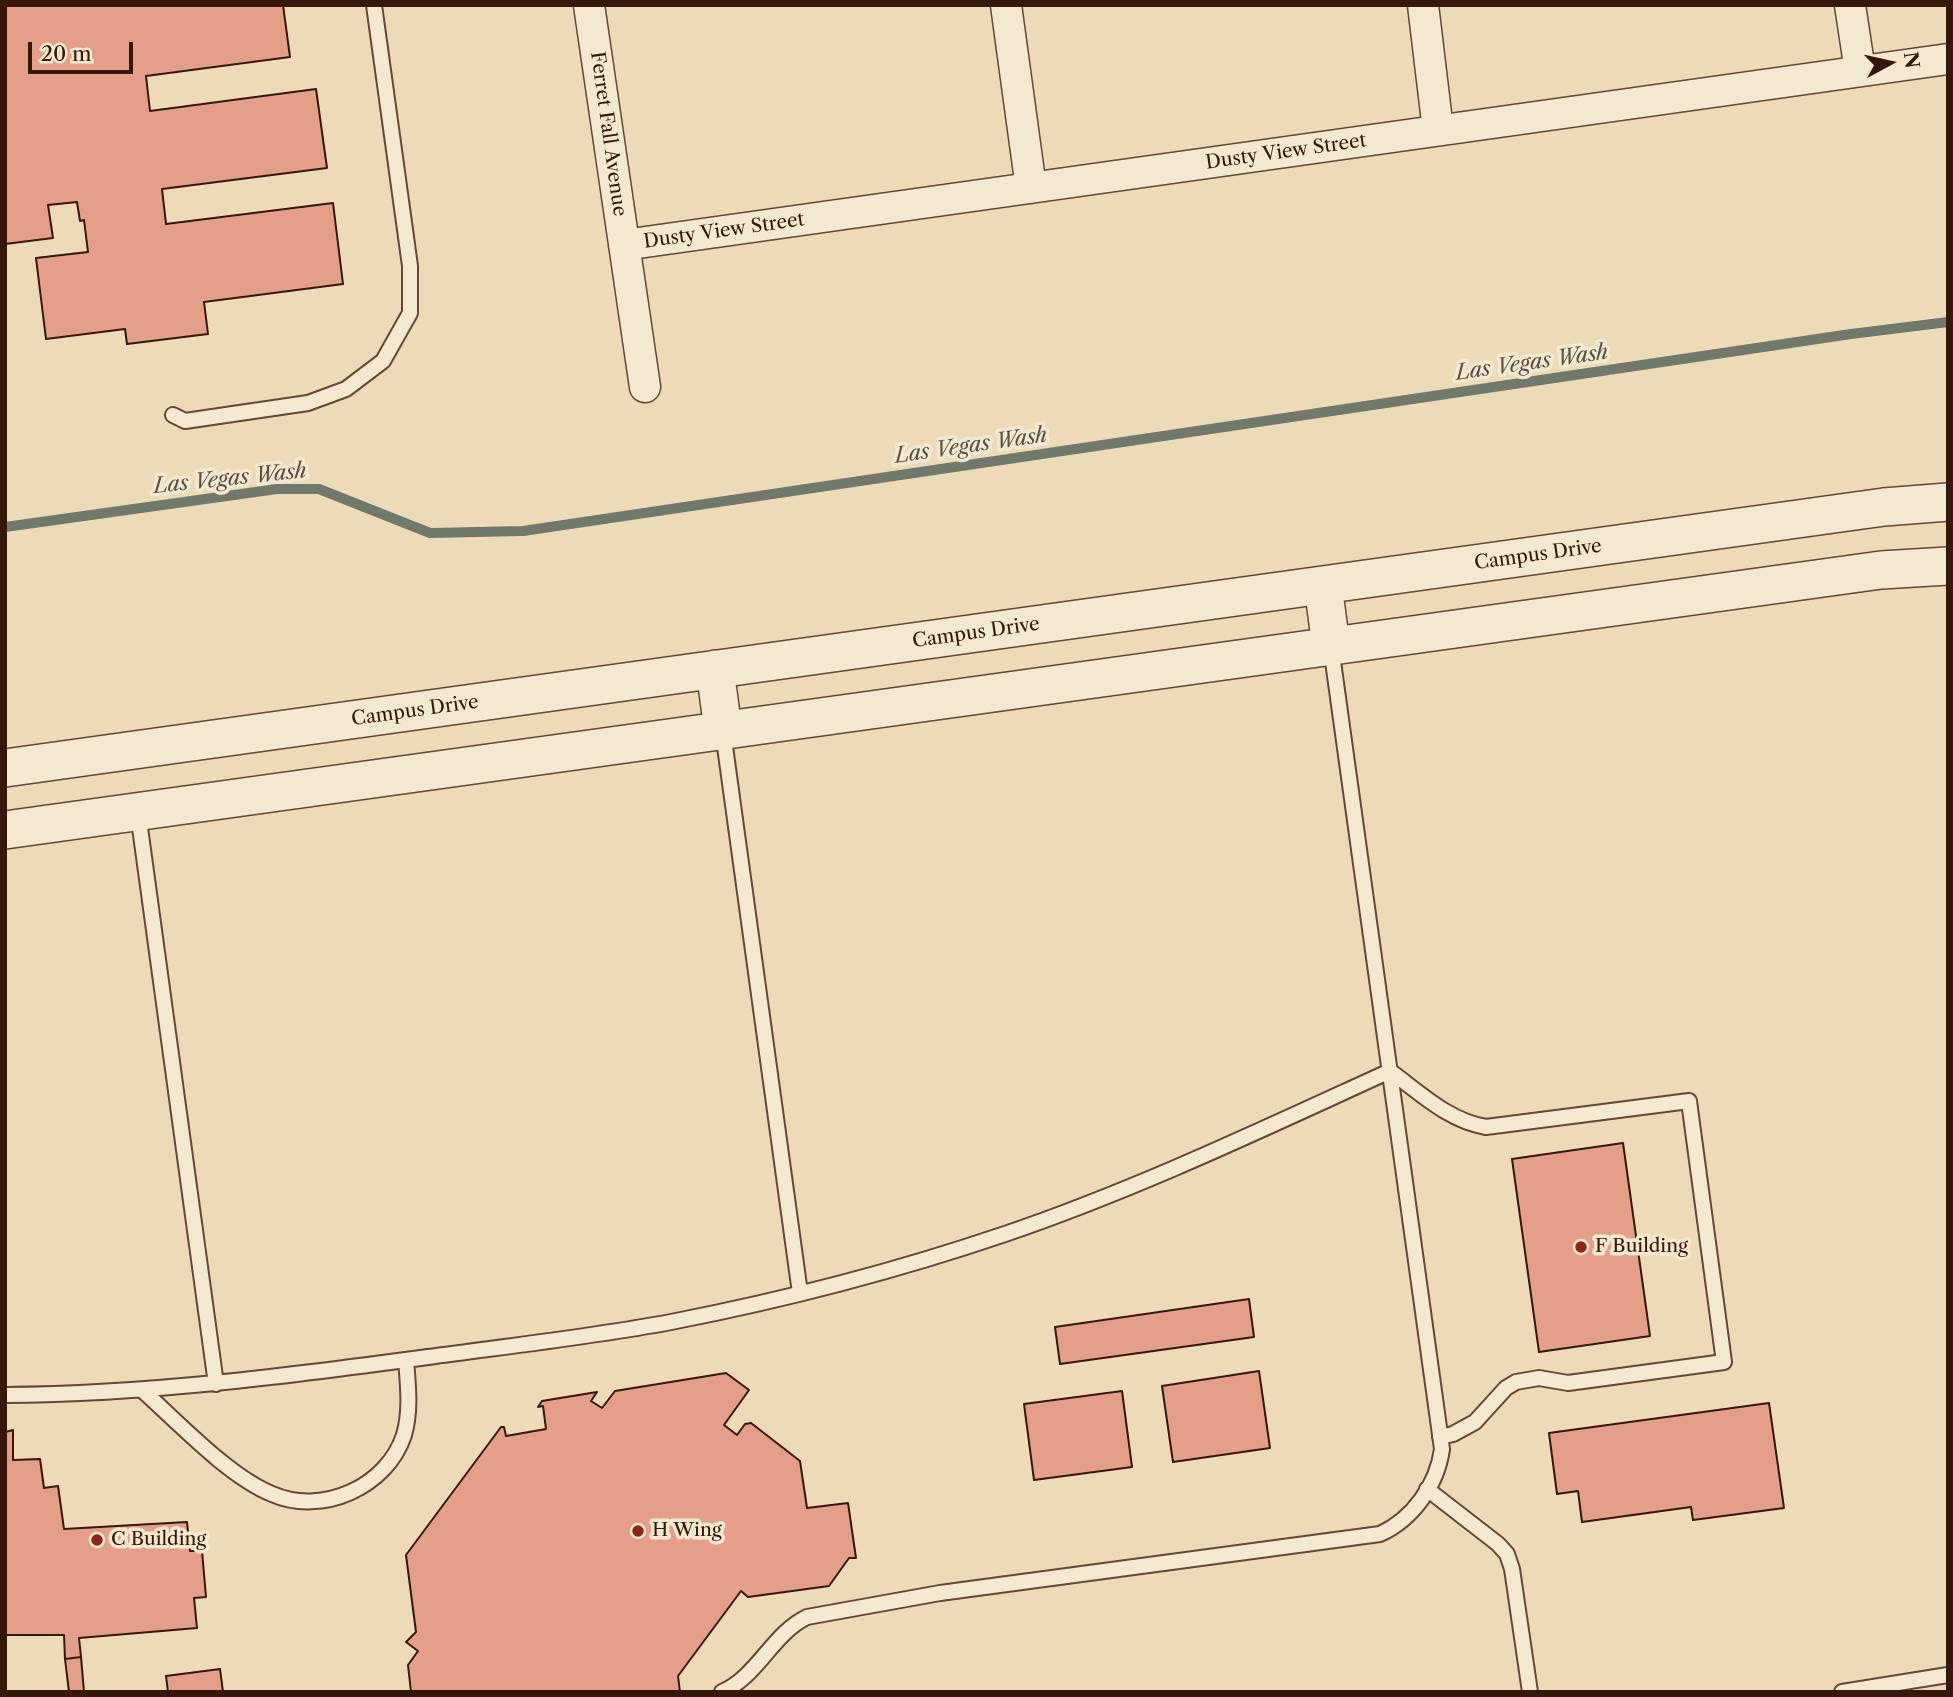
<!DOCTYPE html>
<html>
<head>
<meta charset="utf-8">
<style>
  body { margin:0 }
  #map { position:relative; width:1953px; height:1697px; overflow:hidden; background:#eddbb7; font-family:"Libre Caslon Text",serif }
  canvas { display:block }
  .frame { position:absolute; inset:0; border:7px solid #35170b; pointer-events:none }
  .north { position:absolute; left:1855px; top:28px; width:70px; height:70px; -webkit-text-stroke:5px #f3e8d0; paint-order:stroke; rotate:82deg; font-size:19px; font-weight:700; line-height:28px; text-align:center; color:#35170b }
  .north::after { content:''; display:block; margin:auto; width:24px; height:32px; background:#35170b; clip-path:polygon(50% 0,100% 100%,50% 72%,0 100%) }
  .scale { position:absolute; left:28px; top:42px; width:105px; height:32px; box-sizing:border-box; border:4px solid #35170b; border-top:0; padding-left:9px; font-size:21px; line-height:24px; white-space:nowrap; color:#35170b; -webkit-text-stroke:5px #f3e8d0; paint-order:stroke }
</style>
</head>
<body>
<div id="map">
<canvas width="1953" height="1697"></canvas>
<div class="frame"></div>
<div class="north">N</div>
<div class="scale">20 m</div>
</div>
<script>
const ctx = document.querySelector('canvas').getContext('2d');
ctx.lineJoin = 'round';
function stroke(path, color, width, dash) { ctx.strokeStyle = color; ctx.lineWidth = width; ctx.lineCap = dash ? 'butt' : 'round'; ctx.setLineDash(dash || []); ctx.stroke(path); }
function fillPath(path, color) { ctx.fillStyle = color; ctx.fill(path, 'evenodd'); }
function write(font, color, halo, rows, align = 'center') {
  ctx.font = font + ' "Libre Caslon Text",serif'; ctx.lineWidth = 7; ctx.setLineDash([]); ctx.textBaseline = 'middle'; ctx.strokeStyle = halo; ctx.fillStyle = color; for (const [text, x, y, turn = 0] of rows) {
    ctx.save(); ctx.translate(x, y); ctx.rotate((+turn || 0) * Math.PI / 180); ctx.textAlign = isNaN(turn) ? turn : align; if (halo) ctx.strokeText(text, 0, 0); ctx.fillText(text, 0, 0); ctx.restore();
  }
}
stroke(new Path2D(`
  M5 527 277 489H319L430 533 523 531 1851 334 1948 322`), '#71796e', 10);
const building = new Path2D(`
  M5 5H283L290 57 146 76 150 111 316 89 327 168 162 189 166 224 333 203 343 284 204 302 208 334 127 344 125 329 46 339 36 258 88 252 84 220 80 221 77 202 48 205 53 238 5 244Z
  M1623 1143 1650 1336 1539 1352 1512 1159Z
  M1249 1299 1254 1337 1060 1364 1055 1327Z
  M1259 1371 1270 1448 1173 1462 1162 1386Z
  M726 1373 749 1390 724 1425 737 1435 745 1424 751 1423 800 1461 807 1508 848 1503 856 1558H849L829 1586 748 1597 741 1591 678 1676 680 1692H411L408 1665 418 1651 406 1642 416 1632 406 1555 501 1427H504L506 1436 546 1429 543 1406 538 1407 542 1401 597 1392 591 1401 602 1408 615 1391Z
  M1122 1391 1132 1467 1034 1480 1024 1404Z
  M1769 1403 1784 1508 1693 1520 1691 1507 1582 1522 1578 1491 1557 1494 1549 1433Z
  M13 1430V1460L40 1459 44 1488 58 1486 64 1529 187 1522 190 1551H202L206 1597 194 1598 197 1628 79 1638 81 1657 65 1659 64 1635H5V1432Z
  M81 1657 84 1692H69L65 1659Z
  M220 1669 223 1692H168L166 1676Z`);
fillPath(building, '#e59f88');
stroke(building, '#35170b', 2);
const service = new Path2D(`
  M173 415 185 421 308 403 346 389 383 361 410 313V266L374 5
  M723 732 800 1293
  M138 813 216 1384
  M142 1390C178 1422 228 1476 272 1494 322 1516 387 1487 404 1435 411 1411 408 1385 406 1360
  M5 1395C148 1394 287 1376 428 1357 509 1346 591 1337 671 1322 784 1300 896 1271 1005 1234 1137 1189 1263 1129 1390 1071 1420 1093 1449 1121 1486 1127L1689 1101 1724 1362 1568 1383 1539 1378 1516 1382 1506 1388 1475 1422 1453 1434 1440 1437
  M1427 1489 1498 1544 1507 1554 1512 1569 1530 1692
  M722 1692C758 1676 772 1634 807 1617L940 1593 1380 1534C1413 1519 1437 1485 1442 1449L1331 647
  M1842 1692 1948 1675`);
const minor = new Path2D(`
  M589 5 645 387
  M1006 5 1031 188
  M1423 5 1438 130
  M1850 5 1860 71
  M624 245 1948 59`);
const tertiary = new Path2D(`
  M1323 585 1331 646
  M715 669 723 730
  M5 768 1884 507 1948 502
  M5 830 1881 570 1948 566`);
stroke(service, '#634836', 18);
stroke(minor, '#634836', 33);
stroke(tertiary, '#634836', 40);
stroke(service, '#f3e8d0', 14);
stroke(minor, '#f3e8d0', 30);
stroke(tertiary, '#f3e8d0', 37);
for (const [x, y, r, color] of [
  [1581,1247,7,"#8f2418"],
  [638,1531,7,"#8f2418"],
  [97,1540,7,"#8f2418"]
]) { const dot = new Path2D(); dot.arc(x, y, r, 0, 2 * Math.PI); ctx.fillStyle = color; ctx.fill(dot); stroke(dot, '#f3e8d0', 2.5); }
write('19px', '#35170b', '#f3e8d0', [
  ["Ferret Fall Avenue",608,134,82],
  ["Dusty View Street",1286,152,-8],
  ["Dusty View Street",724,231,-8],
  ["Campus Drive",1538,555,-8],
  ["Campus Drive",976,633,-8],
  ["Campus Drive",415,711,-8]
]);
write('19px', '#35170b', '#f3e8d0', [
  ["F Building",1595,1247],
  ["H Wing",652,1531],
  ["C Building",111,1540]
], 'left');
write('italic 21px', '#585045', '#f3e8d0', [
  ["Las Vegas Wash",1532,363,-8],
  ["Las Vegas Wash",971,446,-8],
  ["Las Vegas Wash",230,479,-6]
]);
</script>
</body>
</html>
